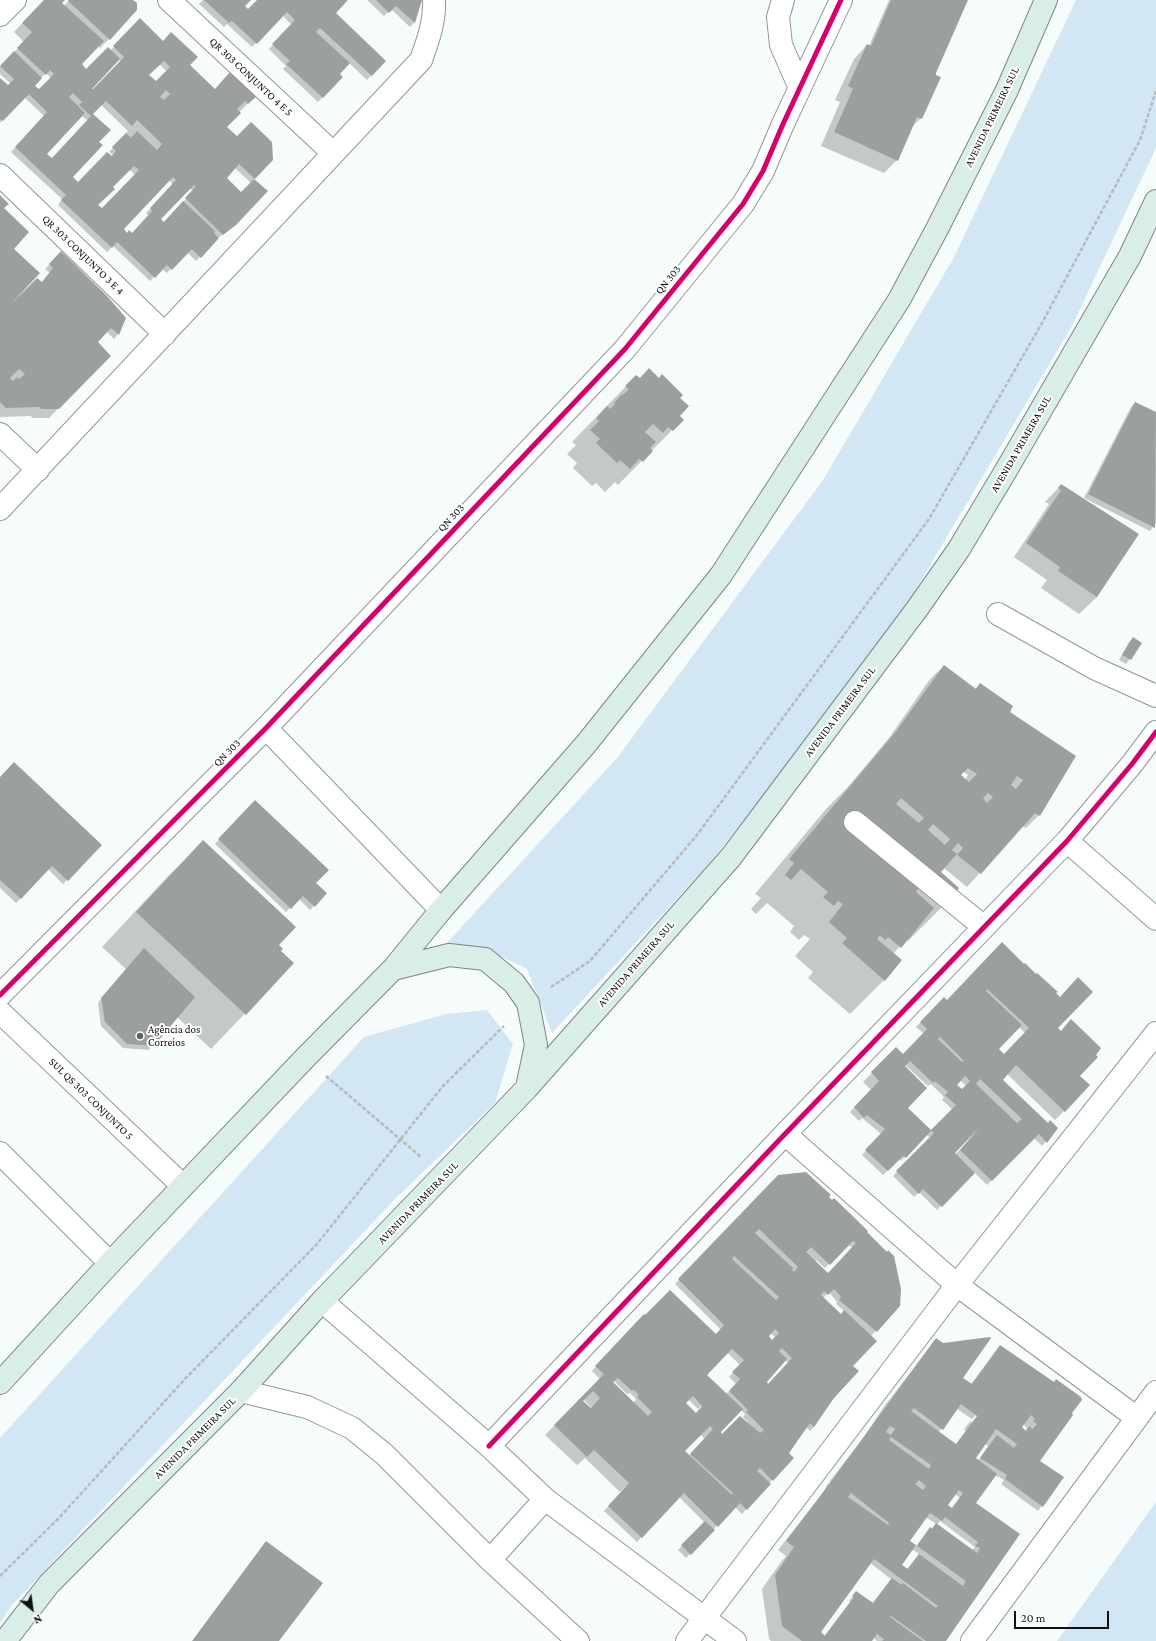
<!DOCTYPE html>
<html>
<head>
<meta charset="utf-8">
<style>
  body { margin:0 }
  #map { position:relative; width:1156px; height:1641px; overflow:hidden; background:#f6fcfb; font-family:"Crimson Pro",serif }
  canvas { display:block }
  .north { position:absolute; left:12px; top:1589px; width:40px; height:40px; -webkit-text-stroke:3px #fff; paint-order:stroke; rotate:151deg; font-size:11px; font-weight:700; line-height:16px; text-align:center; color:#101010 }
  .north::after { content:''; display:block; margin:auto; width:14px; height:18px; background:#101010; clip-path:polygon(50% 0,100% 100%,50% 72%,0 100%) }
  .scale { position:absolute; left:1014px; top:1611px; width:95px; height:18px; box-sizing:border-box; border:2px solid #101010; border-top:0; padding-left:5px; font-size:12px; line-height:14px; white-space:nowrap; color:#101010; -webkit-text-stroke:3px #fff; paint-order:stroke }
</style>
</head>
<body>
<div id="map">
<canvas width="1156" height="1641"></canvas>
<div class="north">N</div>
<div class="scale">20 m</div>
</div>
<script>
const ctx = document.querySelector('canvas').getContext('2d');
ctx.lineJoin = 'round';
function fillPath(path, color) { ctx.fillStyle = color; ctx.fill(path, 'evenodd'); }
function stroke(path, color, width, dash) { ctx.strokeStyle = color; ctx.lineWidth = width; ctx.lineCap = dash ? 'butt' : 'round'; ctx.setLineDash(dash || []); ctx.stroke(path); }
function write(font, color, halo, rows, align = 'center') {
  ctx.font = font + ' "Crimson Pro",serif'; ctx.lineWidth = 4; ctx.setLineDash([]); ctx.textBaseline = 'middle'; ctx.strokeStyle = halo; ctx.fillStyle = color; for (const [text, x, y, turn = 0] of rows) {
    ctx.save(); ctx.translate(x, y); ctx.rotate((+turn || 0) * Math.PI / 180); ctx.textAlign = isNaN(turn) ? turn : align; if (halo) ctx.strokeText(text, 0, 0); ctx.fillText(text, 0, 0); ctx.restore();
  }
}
fillPath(new Path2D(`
  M1076 0H1156V148L1073 324 887 638 709 864 552 1033 527 969 486 949 433 958 617 758 823 480 954 257Z
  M487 1010 513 1044 495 1103 396 1198 12 1605 0 1623V1438L364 1037 446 1014Z
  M1156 1502V1641H1057Z`), '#d3e6f4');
fillPath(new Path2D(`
  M44 0H64L61 3 64 6 69 0H132L109 39 100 48 98 46 80 64 86 71 110 51 140 20 215 90 254 97 225 127 237 138 272 160 254 179 230 229 218 238 196 261 187 252 167 273 162 269 150 281 113 246 107 252 58 205 62 199 11 152 44 116 24 97 0 123V80L8 87 11 84 0 74V67L24 42 14 32ZM119 60 121 62 93 91 90 89ZM159 64 167 72 156 83 148 75ZM46 73 51 78 39 90 33 86ZM101 105 128 131 109 152 113 155 111 157 78 183 71 177 98 142 92 114ZM82 116 88 121 52 159 46 154ZM235 168 251 183 241 194 225 178ZM129 169 135 175 102 209 97 205 111 187ZM169 180 173 185 146 213 149 216 132 234H127L122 229ZM189 188 193 191 164 223 160 220Z
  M203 0H249L244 6 248 10 258 0H347L334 13 385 61 367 80 349 63 339 74 342 77 318 102 283 69 286 66 269 49 292 25 283 16 252 47 227 24 224 27 199 4Z
  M367 0H421L414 23 410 27 391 9 384 16Z
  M889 0H967L935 73 921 118 911 128 897 160 884 173 821 146 840 102 835 100 854 59 867 45 869 46Z
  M0 197 8 254 10 304 12 306 41 283 50 273 45 269 61 253 125 318 118 334 114 339 106 331 97 342 88 378 49 418H32L31 416 0 417Z
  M636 376 640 379 679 398 678 416 682 420 618 485 615 482 605 492 596 483 592 486 573 468 577 463 567 454 576 445 572 442Z
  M1135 403 1156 414V523L1150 531 1084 498 1131 407Z
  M1061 485 1137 535 1097 597 1079 614 1041 588 1047 580 1014 557 1049 504 1045 502Z
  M1133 638 1141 643 1126 664 1119 660 1129 642Z
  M944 666 975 689 980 685 1008 712 1039 815 1026 828 1022 826 967 887 944 868 939 873 958 888 942 907 908 941 906 940 893 954 884 980 850 1014 808 978 813 972 795 956 810 939 804 935 799 940 790 932 794 926 767 903 756 914 751 909 761 898 755 894 826 809 847 788 889 738 930 679ZM963 771 968 775 965 780 960 775Z
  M0 779 100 845 63 884 48 869 16 903 0 888Z
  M255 801 315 883 326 893 310 910 299 899 286 912 215 844Z
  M203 842 278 945 280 951 293 963 211 1049 177 1017 149 1050 123 1048 101 1026 98 1003 126 969 102 947 168 876Z
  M1002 944 1055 994 1056 1028 1079 1076 1064 1111 1055 1120 1007 1074 1001 1080 1048 1124 1057 1128 1042 1146 1034 1138 987 1185 974 1172 937 1210 919 1192 914 1197 893 1176 930 1138 926 1134 901 1161 899 1159 883 1175 862 1155 881 1134 862 1118 859 1121 850 1112 871 1090 863 1082 896 1048 903 1055 924 1034 916 1027 944 998 947 1001ZM1019 1027 1025 1033 1004 1055 998 1049ZM905 1065 928 1086 931 1084 944 1097 942 1100 952 1109 931 1132 907 1108 903 1066ZM960 1080 966 1086 962 1090 956 1085ZM977 1129 978 1130 955 1155 953 1153Z
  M769 1185 827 1204 834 1200 899 1305 871 1336 814 1427 810 1431 806 1427 769 1484 742 1514 735 1507 686 1558 678 1550 704 1522 679 1497 637 1542 604 1511 627 1487 626 1486 620 1492 585 1458 577 1465 545 1435 600 1379 592 1371 640 1319 716 1335 721 1330 675 1284ZM848 1245 853 1248 828 1274 815 1262 816 1260 825 1268ZM829 1292 837 1302 836 1304 844 1311 840 1315 823 1298ZM770 1333 776 1338 772 1341 767 1336ZM727 1352 740 1365 729 1377 736 1384 726 1394 706 1375ZM785 1360 788 1363 768 1385 765 1382ZM614 1381 627 1394 630 1393 636 1399 633 1403 612 1383ZM583 1399 592 1408 591 1410 582 1401ZM688 1399 698 1409 705 1402 706 1403 696 1414 685 1403ZM741 1410 745 1414 743 1417 749 1423 722 1435 720 1432ZM700 1434 705 1439 689 1456 684 1451Z
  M936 1339 962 1378 971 1384 1000 1346 1054 1383 1039 1461 1062 1478 1038 1511 1001 1484 1004 1480 995 1475 975 1503 1019 1534 944 1641H877L873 1638 871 1641H771L769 1639 762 1589 781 1562 786 1556 778 1550 823 1493 828 1483 835 1488 836 1487 829 1482 864 1437 883 1408ZM957 1409 972 1419 964 1429 966 1431 956 1445 939 1432ZM980 1411 981 1413 971 1423V1420ZM1023 1424 1027 1428 1025 1431 1021 1427ZM985 1444 988 1446 978 1461 974 1458ZM955 1494 960 1498 951 1509 947 1505ZM926 1517 936 1524 926 1533 916 1546 909 1541ZM940 1521 975 1547 972 1550 937 1525ZM912 1549 919 1554 907 1569 901 1565ZM870 1563 891 1579 872 1604 856 1592 849 1601 850 1602 824 1636 820 1633Z`), '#0003');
fillPath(new Path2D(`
  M44 0H65L62 3 104 41 82 64 86 69 108 47 120 59 92 89H93L124 57 113 46 140 18 163 41 171 32 198 57 190 65 215 89 230 72 256 97 248 104 245 101 237 109 241 113 227 127 237 136 251 122 272 142 273 160 255 179 239 164 227 178 241 192 254 179 268 191 236 225 223 235 185 198 196 186 194 185 161 219 164 222 183 201 215 231 214 233 219 238 201 258 192 249 172 270 167 265 155 278 117 242 112 248 61 200 66 195 15 147 47 112 29 94 3 121 0 119V78L8 85 14 79 0 66 14 51 42 78 35 86 39 89 54 74 50 70 46 75 17 48 32 32 22 23ZM164 61 170 67 156 81 149 75ZM166 90 170 94 164 100 160 97ZM73 93 82 102 79 105 91 116 52 158 47 154 85 113 69 97ZM106 101 132 126 137 120 162 144 157 150 137 131 131 138 126 133 112 147 116 151 112 156 107 152 78 182 73 177 103 145 99 142 111 130 93 114ZM134 166 139 170 102 208 98 205 115 189 113 187ZM173 177 176 180 150 208 152 211 132 233 129 230 127 233 124 229Z
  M69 0H133L137 3V10L110 40 68 1Z
  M204 0H251L245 6 248 9 257 0H348L336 13 386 61 372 76 320 28 316 32 350 63 340 74 343 77 323 98 286 64 290 61 272 44 295 20 287 12 257 44 232 21 229 23Z
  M376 0H422L415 23 396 6 389 13Z
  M891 0H968L936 73V75L941 77 922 119 917 117 898 161 834 132 853 89 848 86 867 44 871 46Z
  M0 195 9 204 4 208 29 232 14 249 40 273 11 304 37 278 42 282 53 268 49 264 61 251 107 296 126 318 119 335 111 328 98 342 111 356 59 409H41L40 407 6 408 0 402ZM19 369 25 374 19 379 17 377 13 381 10 378Z
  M649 368 659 378 662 374 683 395 680 398 689 406 680 416 684 420 673 431 668 427 663 433 653 424 645 432 656 442 650 448 653 451 643 462 639 459 630 469 620 460 617 463 596 443 600 439 590 430 599 421 596 418 607 406 610 409 615 404 614 403 622 394 623 395 629 389 625 386 636 375 640 378Z
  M1135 402 1156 412 1155 528 1088 494Z
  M1061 484 1139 534 1097 597 1058 571 1060 567 1026 543 1061 490 1058 488Z
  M1133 637 1142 643 1131 660 1122 655Z
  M944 665 976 689 980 683 1013 706 1010 712 1076 756 1040 816 1035 813 981 874 957 855 963 848 958 843 952 850 957 854 941 872 959 888 943 908 919 888 916 892 934 908 901 948 888 937 885 940 880 935 877 939 902 960 885 981 842 943 847 938 829 922 843 904 838 901 834 906 823 897 828 892 801 869 791 880 785 875 794 863 789 859 897 730ZM968 768 977 774 969 782 961 775ZM1017 776 1023 780 1016 789 1011 785ZM988 793 993 797 987 803 983 798ZM901 798 924 818 919 823 896 804ZM933 824 950 839 945 845 928 830Z
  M14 762 102 845 68 881 52 866 21 899 0 880V777Z
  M255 800 329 870 316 883 327 893 315 907 303 896 291 909 218 839Z
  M203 840 296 927 279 945 283 949 281 951 294 963 246 1015 136 912Z
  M1002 942 1024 964 1025 963 1036 974 1037 973 1058 992 1056 993 1060 997 1078 977 1093 992 1058 1028 1061 1031 1071 1019 1101 1048 1096 1055 1098 1057 1080 1076 1090 1085 1065 1112 1016 1065 1003 1080 1048 1123 1050 1120 1058 1128 1047 1143 1039 1134 992 1181 960 1150 979 1128 955 1153 975 1173 942 1207 923 1189 919 1194 896 1171 934 1133 931 1131 906 1158 903 1156 888 1171 865 1150 885 1129 867 1115 864 1118 854 1107 879 1081 871 1072 896 1047 903 1054 927 1029 920 1022 944 997 947 1000ZM987 989 1029 1028 1004 1054 999 1049 1022 1025 986 991ZM940 1037 964 1061 962 1062 938 1039ZM910 1061 933 1083 935 1081 948 1092 945 1095 956 1105 931 1130 908 1108 927 1088 905 1066ZM965 1076 970 1081 962 1089 957 1085ZM980 1079 1022 1119 1017 1123 976 1084Z
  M144 948 195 997 154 1046 127 1044 105 1022 101 998Z
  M806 1172 831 1195 829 1197 832 1200 834 1198 868 1231 867 1232 887 1252 888 1250 894 1256 901 1289 900 1306 877 1332 839 1300 841 1297 834 1289 828 1295 824 1291 821 1295 841 1314 844 1310 877 1341 853 1366 859 1371 834 1398 814 1427 810 1423 789 1453 794 1458 773 1481 760 1468 757 1471 771 1484 747 1510 740 1503 718 1527 684 1493 642 1538 608 1506 629 1483 594 1450 587 1457 554 1425 604 1374 595 1366 644 1314 645 1315 670 1290 716 1334 724 1325 678 1279 778 1175ZM759 1229 798 1267 794 1272 792 1270 793 1268 755 1233ZM853 1241 856 1243 828 1273 806 1252 811 1247 830 1265ZM734 1256 779 1297 776 1300 732 1259ZM775 1329 779 1333 772 1340 769 1336ZM782 1348 792 1358 768 1384 767 1382 787 1359 779 1351ZM732 1349 744 1360 732 1372 740 1379 729 1391 748 1410 746 1412 764 1430 760 1433 740 1416 722 1434 721 1432 743 1409 707 1375ZM618 1378 632 1391 634 1390 639 1395 637 1397 652 1412 648 1416 613 1382ZM593 1391 600 1398 591 1408 583 1401ZM693 1396 702 1406 696 1413 686 1403ZM710 1426 713 1429 690 1454 733 1493 732 1495 685 1451Z
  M990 1337 991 1338 963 1378 972 1384 1000 1345 1054 1382 1056 1379 1081 1397 1082 1400 1072 1413 1073 1415 1040 1461 1064 1477 1043 1507 1005 1479 1007 1475 980 1458 997 1435 1014 1448 1017 1444 996 1429 976 1458 997 1474 976 1503 1020 1534 946 1641H926L891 1616 890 1617 923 1641H882L884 1639 877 1634 872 1641H802L782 1626 775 1575 794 1547 786 1541 830 1483 936 1338 943 1343ZM961 1404 977 1416 956 1444 911 1411 914 1408 943 1430ZM1031 1415 1035 1419 1033 1421 1037 1424 1033 1429 1029 1426 1026 1431 1022 1427ZM890 1426 895 1429 891 1435 886 1432ZM891 1437 931 1465 929 1469 889 1440ZM919 1480 926 1486 923 1490 915 1484ZM959 1490 963 1493 952 1508 948 1505ZM851 1493 889 1523 888 1525 848 1497ZM930 1513 942 1521 945 1517 978 1542 975 1546 980 1548 977 1553 936 1523 932 1529 930 1527 917 1546 966 1581 963 1586 919 1554 908 1569 902 1565 916 1545 910 1541ZM874 1559 938 1606 936 1608 903 1583 902 1585 892 1578 873 1603 856 1591 852 1596 854 1597 825 1636 821 1632Z
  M705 1521 715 1530 691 1555 681 1545Z
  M266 1541 323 1583 279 1641H192Z`), '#9ba09e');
const minor = new Path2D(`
  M169 0 333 153
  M783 0 778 17 781 45 800 88
  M0 15 15 0
  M0 175 165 334
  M0 434 38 470
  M0 509 421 60C428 40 435 22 434 0
  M998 614 1094 668 1156 696
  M266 728 441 910
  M855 822 984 927
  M1067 841 1156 919
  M0 995 266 728 625 349 743 204 763 171 783 124 841 0
  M0 1012 183 1186
  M785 1134 957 1285 1137 1418
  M0 1153 110 1263
  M322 1301 489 1446 545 1499 735 1641
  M241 1391 307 1407 352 1428 384 1454 490 1560 578 1641
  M489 1446 785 1134 1067 841 1132 764 1156 732
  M490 1560 545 1499
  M687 1641 957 1285 1156 1033
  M972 1641 1156 1392`);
const major = new Path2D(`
  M393 969 449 955 485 959 514 983 528 1003 536 1045 527 1087
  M0 1383 110 1263 305 1058 393 969 441 910 586 744 721 575 899 300 937 229 1007 90 1046 0
  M5 1641 49 1584 241 1391 322 1301 527 1088 731 857 917 609 959 549 1008 467 1130 256 1156 201`);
stroke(minor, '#949696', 24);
stroke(major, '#818483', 24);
stroke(new Path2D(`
  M551 987 590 961 697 835 929 519 1042 323 1140 140 1156 91
  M326 1076 421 1157
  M0 1576 59 1518 184 1380 317 1244 443 1086 504 1026`), '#b8b9b9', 2.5, [4, 2]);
stroke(minor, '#fefffe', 22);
stroke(major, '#daeee9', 22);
stroke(new Path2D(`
  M0 995 266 728 625 349 743 204 763 171 783 124 841 0
  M489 1446 785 1134 1067 841 1132 764 1156 732`), '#d6006c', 5);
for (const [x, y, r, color] of [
  [140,1036,4,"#606362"]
]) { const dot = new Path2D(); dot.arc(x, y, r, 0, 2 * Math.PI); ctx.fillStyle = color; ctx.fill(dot); stroke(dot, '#fff', 1.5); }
write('11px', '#101010', '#fff', [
  ["QR 303 CONJUNTO 4 E 5",251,77,43],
  ["AVENIDA PRIMEIRA SUL",992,117,-64],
  ["QR 303 CONJUNTO 3 E 4",83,255,44],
  ["QN 303",668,280,-51],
  ["AVENIDA PRIMEIRA SUL",1021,444,-60],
  ["QN 303",451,518,-47],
  ["AVENIDA PRIMEIRA SUL",840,712,-53],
  ["QN 303",227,753,-45],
  ["AVENIDA PRIMEIRA SUL",636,964,-49],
  ["SUL QS 303 CONJUNTO 5",91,1099,44],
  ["AVENIDA PRIMEIRA SUL",418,1203,-46],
  ["AVENIDA PRIMEIRA SUL",195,1438,-45]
]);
write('11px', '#101010', '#fff', [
  ["Agência dos",148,1030],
  ["Correios",148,1043]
], 'left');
</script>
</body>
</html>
